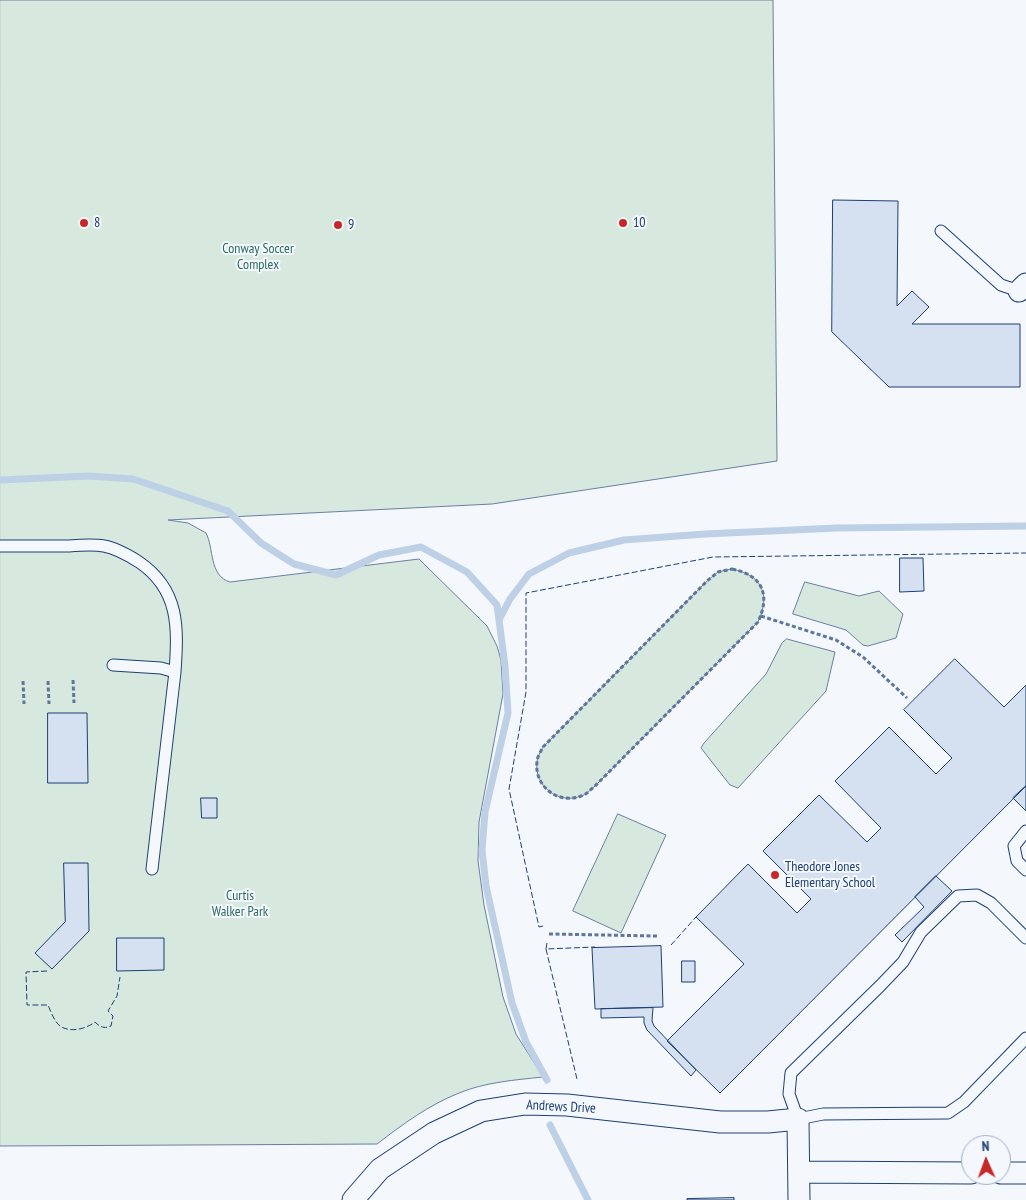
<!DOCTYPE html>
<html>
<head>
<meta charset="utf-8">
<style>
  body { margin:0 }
  #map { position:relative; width:1026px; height:1200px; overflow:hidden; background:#f4f7fb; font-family:"PT Sans Narrow",sans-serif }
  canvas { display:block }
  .north { position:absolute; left:961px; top:1135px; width:50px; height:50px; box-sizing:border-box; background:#f4f7fb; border:1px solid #9eadc5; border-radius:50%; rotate:358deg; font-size:14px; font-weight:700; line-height:20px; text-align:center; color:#1d3f73 }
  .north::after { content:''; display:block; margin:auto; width:18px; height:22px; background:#c62828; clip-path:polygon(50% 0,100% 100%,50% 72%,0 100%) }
</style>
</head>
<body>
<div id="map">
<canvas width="1026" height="1200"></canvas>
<div class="north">N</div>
</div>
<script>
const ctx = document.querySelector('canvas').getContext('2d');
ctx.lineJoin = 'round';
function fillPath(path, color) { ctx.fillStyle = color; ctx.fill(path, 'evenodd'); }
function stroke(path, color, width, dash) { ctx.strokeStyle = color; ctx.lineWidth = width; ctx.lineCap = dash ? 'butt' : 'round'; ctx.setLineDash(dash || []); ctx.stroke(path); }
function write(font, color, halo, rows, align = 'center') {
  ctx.font = font + ' "PT Sans Narrow",sans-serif'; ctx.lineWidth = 4; ctx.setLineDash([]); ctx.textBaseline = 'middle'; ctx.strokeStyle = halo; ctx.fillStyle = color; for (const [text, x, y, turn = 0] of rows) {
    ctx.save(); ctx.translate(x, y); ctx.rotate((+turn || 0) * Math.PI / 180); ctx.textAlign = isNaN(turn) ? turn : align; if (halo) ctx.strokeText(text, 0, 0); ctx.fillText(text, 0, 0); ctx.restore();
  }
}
const green = new Path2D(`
  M0 0H773L777 461 492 504 168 520 188 523 206 533C214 548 209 576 230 582L419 559 487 626 497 646 501 660 503 694 479 822 478 861 484 905 503 997 516 1034 543 1077C515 1080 486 1082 459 1093 429 1105 403 1124 377 1144L0 1146Z
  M732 569C762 575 771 594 758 622L594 787C590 790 586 795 581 796 558 805 534 786 537 762 537 757 541 751 543 747L707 581 718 572Z
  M805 582 859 596 879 591 903 614 896 638 868 646 863 645 846 630 793 614Z
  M787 639 835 652 826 691 738 788 730 785 701 748 704 743 766 674 782 643Z
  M618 814 666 835 621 933 573 911Z`);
fillPath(green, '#d7e8df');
stroke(green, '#687fa3', 1);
stroke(new Path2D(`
  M0 480 88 476 133 479 228 511 261 543 294 564 336 575 379 555 421 547 467 572 497 605 499 620
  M547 1080 526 1042 512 1003 486 886 482 850 485 812 508 713 505 666 499 620 510 599 529 574 569 553 624 540 705 534 837 528 1026 526
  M550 1125 588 1200`), '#bed0e5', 7);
const building = new Path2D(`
  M833 200 898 201 897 306 912 291 929 307 912 324H1020V387H889L832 332Z
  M900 558H923L924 591 900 592Z
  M955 659 1004 707 1026 685V786L720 1093 667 1041 744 964 696 917 748 864 797 913 811 899 763 851 819 795 867 842 881 828 835 781 889 727 936 774 952 758 904 710Z
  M48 713H87L88 783H48Z
  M1026 786V811L1013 798Z
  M201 798H217V818H202Z
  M64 863H88L89 931 52 969 35 953 65 922Z
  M936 876 952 891 902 942 895 935 924 907 915 897Z
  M117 938H164V970L117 971Z
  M661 946 663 1007 595 1009 592 948Z
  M682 961H695V982H682Z
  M653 1008 652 1021 654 1026 696 1070 691 1076 647 1030 644 1023V1017L601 1018V1009Z
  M734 1198V1200H687V1199Z`);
fillPath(building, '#d5e0f0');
stroke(building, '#1d3f73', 1);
const lane = new Path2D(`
  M941 231 1001 285 1019 291
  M0 546C23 546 46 546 69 546 81 545 93 544 104 546 116 548 128 555 139 562 180 590 178 628 175 672L152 869
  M113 665 161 668 175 672
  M1026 831 1014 846 1017 861 1026 870
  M1026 938 991 903 977 895 958 896 921 932 903 962 880 986 791 1073 789 1094 798 1119 823 1114 948 1113 964 1102 1026 1038`);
const street = new Path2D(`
  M1019 291 1026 284
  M799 1172 971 1173
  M1001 1173H1026
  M353 1200 380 1169 434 1133 481 1111 525 1104 567 1105 720 1122H768L798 1119 799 1200`);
stroke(lane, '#1d3f73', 13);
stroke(street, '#1d3f73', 23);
stroke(new Path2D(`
  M732 569C762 575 771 594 758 622L594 787C590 790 586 795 581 796 558 805 534 786 537 762 537 757 541 751 543 747L707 581 718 572Z
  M761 616 836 640 863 657 907 698
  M73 680 74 703
  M23 681 24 704
  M48 681 49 704
  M549 934 657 936`), '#5e769c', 3, [4, 2.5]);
stroke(lane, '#f4f7fb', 11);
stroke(street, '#f4f7fb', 21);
stroke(new Path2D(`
  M543 926 539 927 509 789 526 692V593L713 557 1026 553
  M547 943 546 949 595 947
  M671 945 696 917
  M546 949 577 1079
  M47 971 26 972 27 1005H48C51 1012 54 1021 60 1026 70 1033 86 1029 95 1022 100 1027 104 1029 111 1026L113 1016 108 1011 117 996 120 977`), '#1d3f73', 1, [6, 2.5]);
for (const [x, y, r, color] of [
  [84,223,5,"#c62828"],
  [623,223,5,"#c62828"],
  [338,225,5,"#c62828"],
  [775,875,5,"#c62828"]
]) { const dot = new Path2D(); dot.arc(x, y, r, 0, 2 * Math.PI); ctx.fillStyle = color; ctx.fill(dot); stroke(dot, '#f4f7fb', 2); }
write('14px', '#1d3f73', '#f4f7fb', [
  ["8",94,223],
  ["10",633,223],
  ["9",348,225],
  ["Theodore Jones",785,867],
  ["Elementary School",785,883]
], 'left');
write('14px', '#2c6c60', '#f4f7fb', [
  ["Conway Soccer",258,249],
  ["Complex",258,265],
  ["Curtis",240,896],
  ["Walker Park",240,912]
]);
write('14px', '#1d3f73', '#f4f7fb', [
  ["Andrews Drive",561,1107,3]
]);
</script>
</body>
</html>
